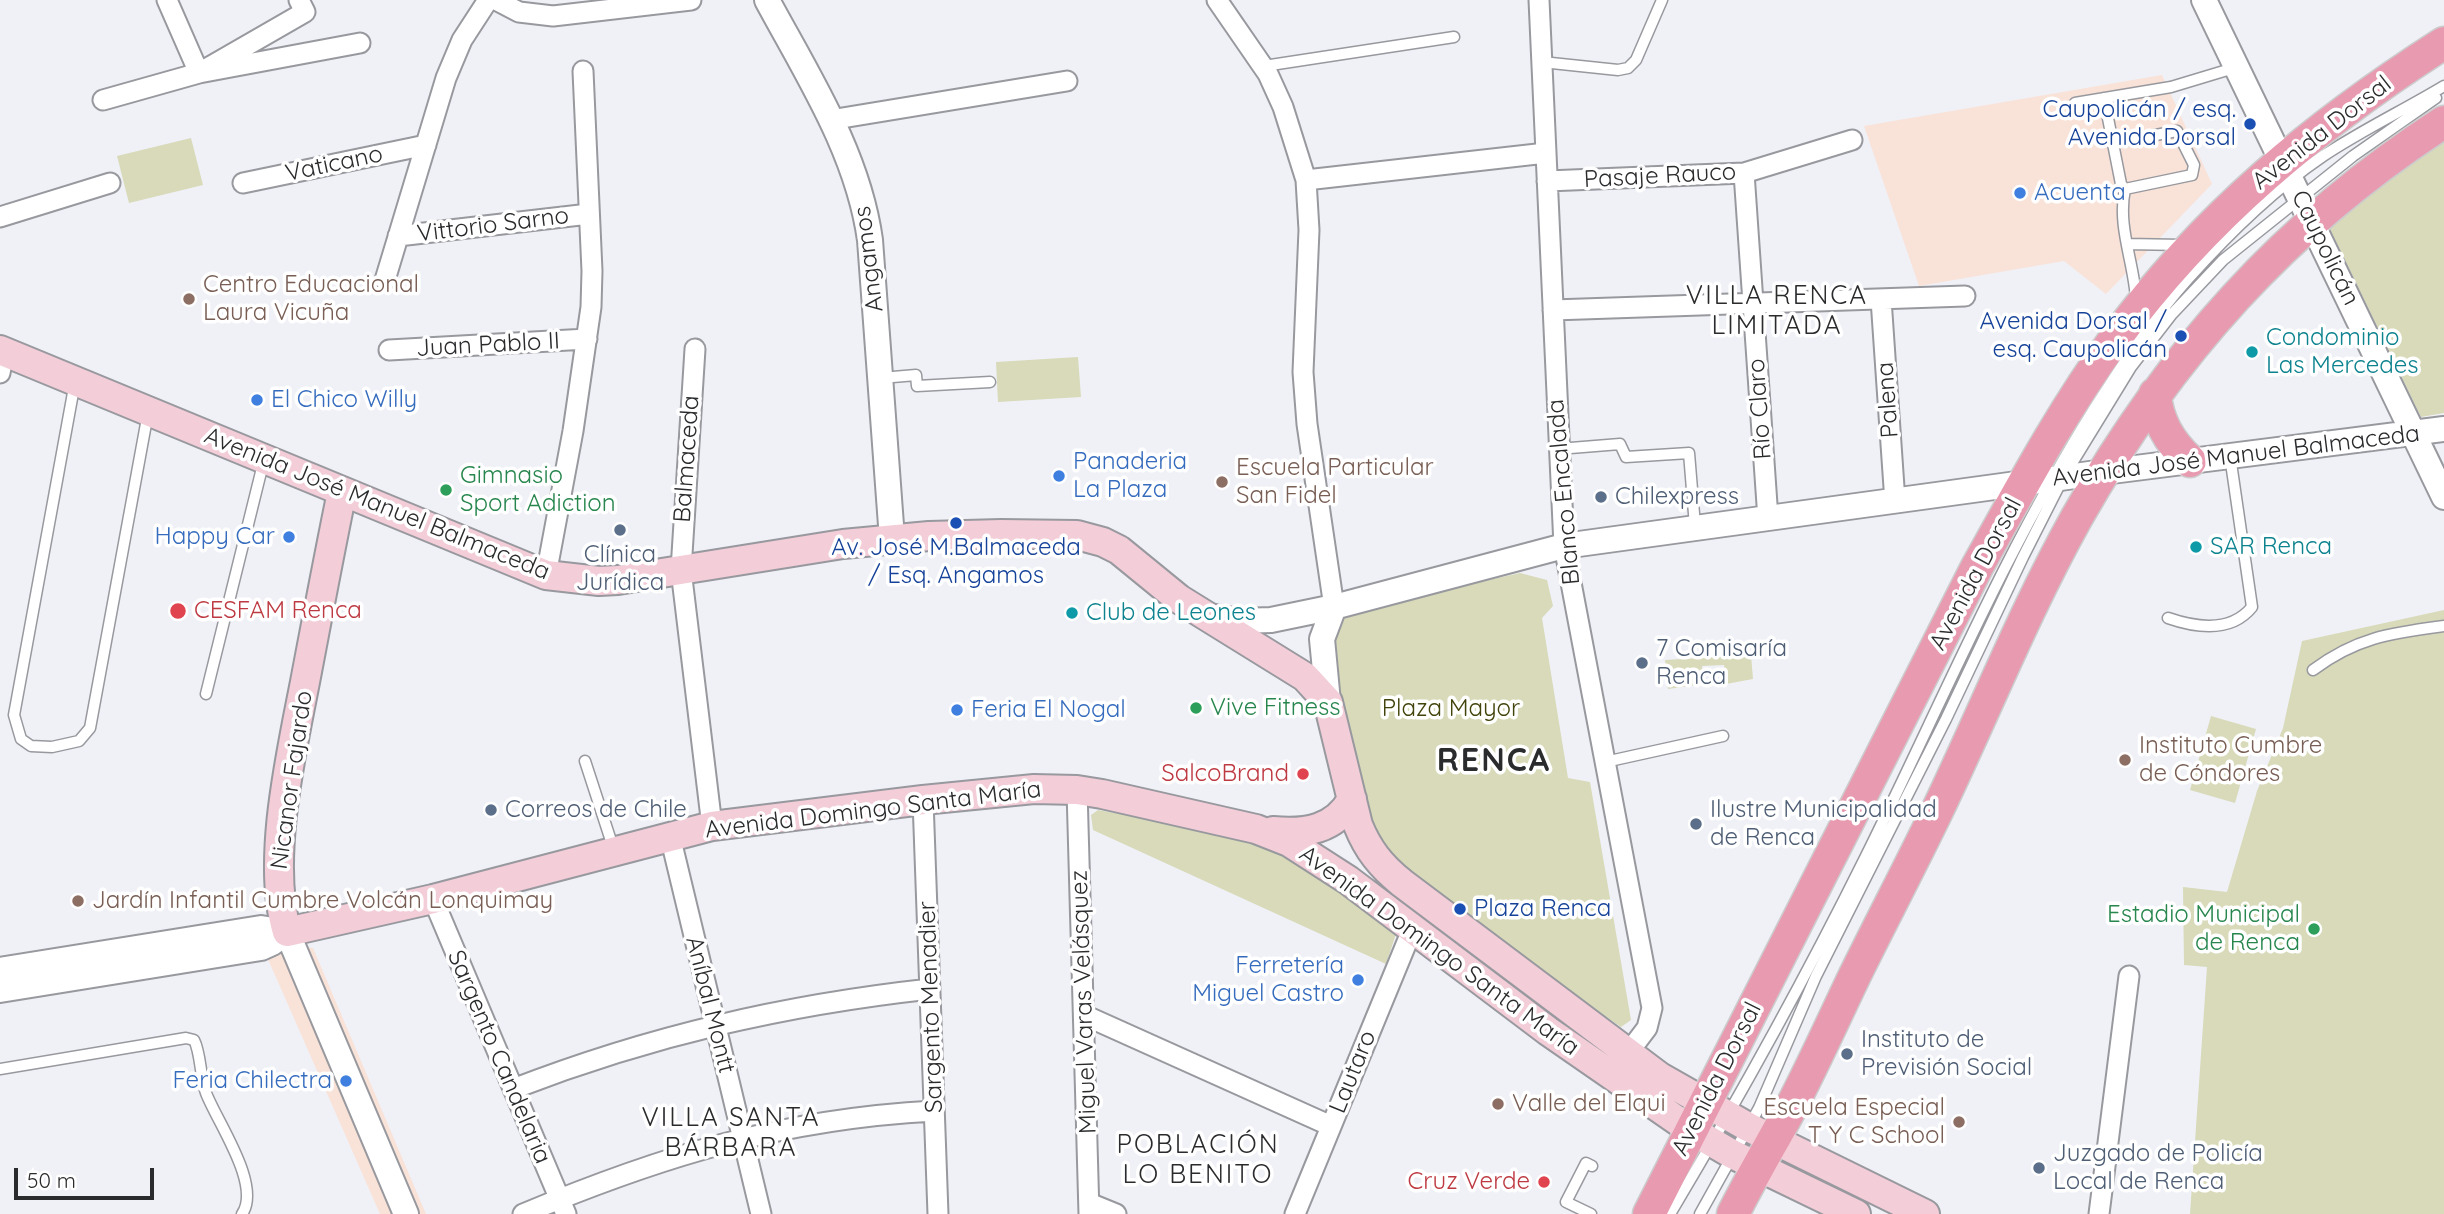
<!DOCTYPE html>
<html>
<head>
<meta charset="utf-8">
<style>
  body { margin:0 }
  #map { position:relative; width:2444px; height:1214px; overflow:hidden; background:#f0f1f7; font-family:Quicksand,sans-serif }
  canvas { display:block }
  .scale { position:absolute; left:14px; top:1168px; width:140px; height:32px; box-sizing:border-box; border:4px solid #2a2b2d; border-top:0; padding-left:9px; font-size:21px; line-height:24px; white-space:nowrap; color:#2a2b2d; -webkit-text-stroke:5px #fff; paint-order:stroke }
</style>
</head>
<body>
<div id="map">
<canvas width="2444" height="1214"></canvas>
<div class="scale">50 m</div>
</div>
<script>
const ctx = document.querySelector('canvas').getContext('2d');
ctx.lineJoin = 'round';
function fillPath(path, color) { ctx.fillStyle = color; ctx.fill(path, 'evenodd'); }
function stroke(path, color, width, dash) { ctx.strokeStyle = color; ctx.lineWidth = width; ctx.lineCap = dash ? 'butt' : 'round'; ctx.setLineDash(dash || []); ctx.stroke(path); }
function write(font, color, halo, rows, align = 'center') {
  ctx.font = font + ' Quicksand,sans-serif'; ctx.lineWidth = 7; ctx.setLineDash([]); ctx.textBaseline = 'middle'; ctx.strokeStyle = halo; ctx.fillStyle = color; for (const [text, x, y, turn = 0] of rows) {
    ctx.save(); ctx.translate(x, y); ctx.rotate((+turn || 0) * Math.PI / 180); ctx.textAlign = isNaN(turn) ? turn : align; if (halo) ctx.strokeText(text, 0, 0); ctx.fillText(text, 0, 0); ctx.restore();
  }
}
fillPath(new Path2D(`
  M2162 75 2212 184 2106 294 2064 261 1919 286 1864 126Z
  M260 941 313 948 426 1214H380Z`), '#f9e2d7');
fillPath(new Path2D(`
  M2444 137V413L2421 417 2326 221Z
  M191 138 203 185 129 203 117 156Z
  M1078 357 1081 397 998 402 996 362Z
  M1520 573 1547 580 1553 606 1542 618 1568 778 1590 782 1631 1020 1621 1027 1566 989 1372 843 1333 657 1335 625 1345 612Z
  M2444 610V1214H2190L2207 967 2184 965 2183 887 2227 892 2257 791 2283 728 2302 641Z
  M1751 655 1753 679 1726 684 1724 665 1702 666 1704 684 1668 689 1665 660Z
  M2211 716 2256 729 2235 803 2190 790Z
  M1098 810 1266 840 1299 854 1396 934 1386 964 1093 830 1091 815Z`), '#d8dab9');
const service = new Path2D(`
  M1542 62 1618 70 1628 68 1636 60 1662 0
  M1264 66 1454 37
  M2104 98 2121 184 2125 189 2192 175 2194 165 2177 131 2113 143
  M2075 103 2171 87 2234 68
  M2125 189C2117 227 2134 262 2136 299
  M2127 244 2182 245
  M881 378 916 375 917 386 990 382
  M75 382 14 715 21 739 31 746 52 747 79 741 90 728 148 413
  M1558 449 1620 444 1626 457 1689 453 1695 526
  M2168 618C2197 628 2231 633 2252 607L2230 456
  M2313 670C2357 637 2392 633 2444 626
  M206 694 264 460
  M585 761 614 850
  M1605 762 1723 736
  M0 1069 186 1038 194 1040C201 1053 200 1077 206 1093 217 1122 262 1185 242 1214
  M1591 1214 1566 1202 1586 1163 1592 1166
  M1670 1214C1739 1098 1805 979 1865 858 1940 707 2004 552 2094 409 2123 364 2153 318 2188 279 2228 234 2273 190 2323 156 2362 130 2404 110 2444 86
  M1700 1214 1759 1108 1816 976 1946 719 2023 557 2063 478 2131 367 2172 314 2223 260 2353 156 2436 98`);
const minor = new Path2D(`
  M167 0 199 73 360 43
  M496 0 519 12 553 16 691 0
  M1217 0 1268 74 1283 107 1306 180 1309 230 1303 372 1307 424 1334 607
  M1539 0 1564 546 1652 1008 1647 1028 1628 1053
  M103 100 199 73 305 12 299 0
  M830 120 1067 81
  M1744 173 1768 519
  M1306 180 1546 153
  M1547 181 1744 173 1852 140
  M243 183 426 145
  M0 217 110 183
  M398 236 589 214
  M385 280 446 78 462 40 488 0
  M1881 299 1895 502
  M1553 310 1965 296
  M695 349 681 570 712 826
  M389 350 587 339
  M0 373 4 351
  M546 575 573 431 591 307 592 271 583 71
  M1077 790 1089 1214
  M923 800 938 1214
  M670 836 761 1214
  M433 899 566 1214
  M1084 1015 1331 1126
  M513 1089C650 1036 784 1005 930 989
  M1089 1203 1116 1214
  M523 1214C662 1156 782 1119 934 1111
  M1295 1214 1412 930
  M2099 1214 2129 976`);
const tertiary = new Path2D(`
  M767 0C808 76 858 153 870 240L892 539
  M2204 0 2444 497
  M1209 616 1239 621 1271 620 1334 607 1564 546 2104 472 2444 429
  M1328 702 1322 639 1334 607
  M287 932 406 1214
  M0 970 261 928 287 932
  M0 990 261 948 272 943 287 932`);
const secondary = new Path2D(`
  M0 350 546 575 599 581 618 580 843 544 929 536 1001 534 1077 535 1103 542 1119 550 1179 599 1305 677 1328 702 1358 825C1368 850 1381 866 1402 883L1660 1077 1748 1127 1925 1214
  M342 492C329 555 317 619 305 682 291 754 266 862 287 932L433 899 712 826 923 800 1034 789 1077 790 1102 794 1256 829 1289 842 1348 880 1548 1031 1691 1130 1732 1154 1856 1214
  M1273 831C1305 834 1335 830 1352 799`);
const primary = new Path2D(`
  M2155 394C2157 422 2170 443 2190 461
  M1649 1214 1977 567C2020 490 2062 411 2114 340 2205 216 2316 125 2444 43
  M1733 1214C1750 1180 1769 1148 1787 1115 1811 1070 1832 1023 1854 977 1881 922 1910 867 1937 811 1984 713 2024 612 2077 517 2169 355 2286 224 2444 122`);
stroke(service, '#98999f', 13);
stroke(minor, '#98999f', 23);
stroke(tertiary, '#98999f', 28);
stroke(secondary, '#98999f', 32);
stroke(primary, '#cccccd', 35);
stroke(service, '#fff', 10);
stroke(minor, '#fff', 19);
stroke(tertiary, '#fff', 24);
stroke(secondary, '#f3cdd7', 28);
stroke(primary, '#e89bb0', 32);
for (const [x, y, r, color] of [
  [2250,124,7,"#1a4fb4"],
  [2020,193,7,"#3f7fe0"],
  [189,299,7,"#8d6e63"],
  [2181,336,7,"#1a4fb4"],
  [2252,352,7,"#0f9aa8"],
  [257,400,7,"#3f7fe0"],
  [1059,476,7,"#3f7fe0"],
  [1222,482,7,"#8d6e63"],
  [446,490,7,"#2e9e5b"],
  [1601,497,7,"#5c6f8a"],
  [956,523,7,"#1a4fb4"],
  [620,530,7,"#5c6f8a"],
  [289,537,7,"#3f7fe0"],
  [2196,547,7,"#0f9aa8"],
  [178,611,9,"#e0444e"],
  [1072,613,7,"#0f9aa8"],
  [1642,663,7,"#5c6f8a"],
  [1196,708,7,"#2e9e5b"],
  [957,710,7,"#3f7fe0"],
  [2125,760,7,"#8d6e63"],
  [1303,774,7,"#e0444e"],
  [491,810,7,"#5c6f8a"],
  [1696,824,7,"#5c6f8a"],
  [78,901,7,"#8d6e63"],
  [1460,909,7,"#1a4fb4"],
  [2314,929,7,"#2e9e5b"],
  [1358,980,7,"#3f7fe0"],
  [1847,1054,7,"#5c6f8a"],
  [346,1081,7,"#3f7fe0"],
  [1498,1104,7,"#8d6e63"],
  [1959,1122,7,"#8d6e63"],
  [2039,1168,7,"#5c6f8a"],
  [1544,1182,7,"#e0444e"]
]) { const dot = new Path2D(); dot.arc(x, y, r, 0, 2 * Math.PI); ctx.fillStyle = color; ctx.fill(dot); stroke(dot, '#fff', 2.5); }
write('24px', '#164399', '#fff', [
  ["Caupolicán / esq.",2236,110],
  ["Avenida Dorsal",2236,138],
  ["Avenida Dorsal /",2167,322],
  ["esq. Caupolicán",2167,350],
  ["Av. José M.Balmaceda",956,548,"center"],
  ["/ Esq. Angamos",956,576,"center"],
  ["Plaza Renca",1474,909,"left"]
], 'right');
write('24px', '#2a2b2d', '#fff', [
  ["Avenida Dorsal",2322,133,-38],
  ["Vaticano",334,164,-12],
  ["Pasaje Rauco",1660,176,-3],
  ["Vittorio Sarno",493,225,-7],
  ["Caupolicán",2325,248,64],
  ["Angamos",869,259,-97],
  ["Juan Pablo II",488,345,-3],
  ["Palena",1888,400,-94],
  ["Río Claro",1760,409,-94],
  ["Avenida José Manuel Balmaceda",2236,456,-7],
  ["Balmaceda",687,459,-86],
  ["Blanco Encalada",1564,492,-95],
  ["Avenida José Manuel Balmaceda",377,504,22],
  ["Avenida Dorsal",1976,574,-62],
  ["Nicanor Fajardo",292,780,-82],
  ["Avenida Domingo Santa María",873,810,-7],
  ["Avenida Domingo Santa María",1439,951,36],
  ["Miguel Varas Velásquez",1084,1002,-92],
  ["Aníbal Montt",710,1005,76],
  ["Sargento Menadier",931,1007,-92],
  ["Sargento Candelaria",499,1057,67],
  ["Lautaro",1353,1072,-68],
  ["Avenida Dorsal",1717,1079,-63]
]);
write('24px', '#366cbe', '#fff', [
  ["Acuenta",2034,193],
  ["El Chico Willy",271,400],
  ["Panaderia",1073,462],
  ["La Plaza",1073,490],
  ["Happy Car",275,537,"right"],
  ["Feria El Nogal",971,710],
  ["Ferretería",1344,966,"right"],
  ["Miguel Castro",1344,994,"right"],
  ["Feria Chilectra",332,1081,"right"]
], 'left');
write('24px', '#785e54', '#fff', [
  ["Centro Educacional",203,285],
  ["Laura Vicuña",203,313],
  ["Escuela Particular",1236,468],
  ["San Fidel",1236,496],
  ["Instituto Cumbre",2139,746],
  ["de Cóndores",2139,774],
  ["Jardín Infantil Cumbre Volcán Lonquimay",92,901],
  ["Valle del Elqui",1512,1104],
  ["Escuela Especial",1945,1108,"right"],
  ["T Y C School",1945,1136,"right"]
], 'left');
write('24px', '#0d838f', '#fff', [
  ["Condominio",2266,338],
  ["Las Mercedes",2266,366],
  ["SAR Renca",2210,547],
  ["Club de Leones",1086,613]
], 'left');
write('24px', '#27864d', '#fff', [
  ["Gimnasio",460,476],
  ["Sport Adiction",460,504],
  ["Vive Fitness",1210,708],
  ["Estadio Municipal",2300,915,"right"],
  ["de Renca",2300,943,"right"]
], 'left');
write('24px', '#4e5e75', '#fff', [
  ["Chilexpress",1615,497],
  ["Clínica",620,555,"center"],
  ["Jurídica",620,583,"center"],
  ["7 Comisaría",1656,649],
  ["Renca",1656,677],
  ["Correos de Chile",505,810],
  ["Ilustre Municipalidad",1710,810],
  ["de Renca",1710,838],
  ["Instituto de",1861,1040],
  ["Previsión Social",1861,1068],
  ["Juzgado de Policía",2053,1154],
  ["Local de Renca",2053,1182]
], 'left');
write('24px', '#be3a42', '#fff', [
  ["CESFAM Renca",194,611,"left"],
  ["SalcoBrand",1289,774],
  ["Cruz Verde",1530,1182]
], 'right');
write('24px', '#43440c', '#fff', [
  ["Plaza Mayor",1451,709]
]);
ctx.letterSpacing = '2px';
write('26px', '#2a2b2d', '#fff', [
  ["VILLA RENCA",1777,296],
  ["LIMITADA",1777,326],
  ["VILLA SANTA",731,1118],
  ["BÁRBARA",731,1148],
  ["POBLACIÓN",1198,1145],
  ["LO BENITO",1198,1175]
]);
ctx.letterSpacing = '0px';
ctx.letterSpacing = '2px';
write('bold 32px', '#2a2b2d', '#fff', [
  ["RENCA",1494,761]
]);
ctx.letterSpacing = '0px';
</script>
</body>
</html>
